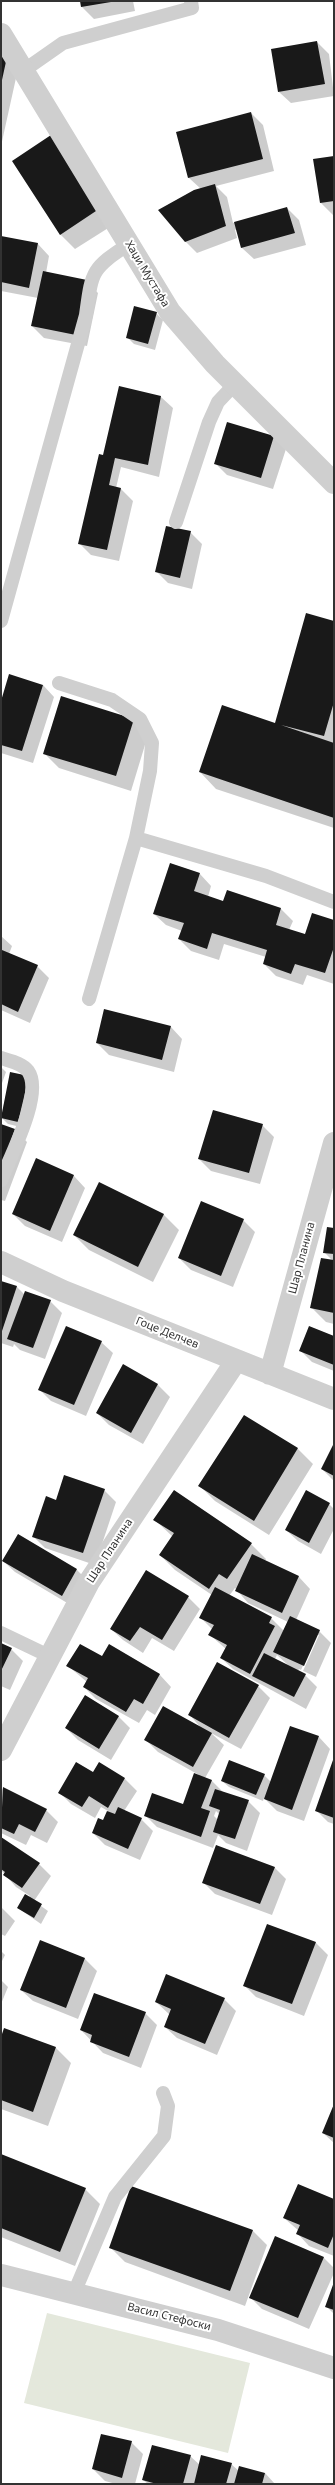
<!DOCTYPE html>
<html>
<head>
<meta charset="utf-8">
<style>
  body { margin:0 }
  #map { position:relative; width:335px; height:2485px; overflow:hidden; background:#fff; font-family:"Noto Sans",sans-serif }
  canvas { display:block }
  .frame { position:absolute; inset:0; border:2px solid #323232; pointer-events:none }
</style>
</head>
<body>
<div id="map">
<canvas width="335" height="2485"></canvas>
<div class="frame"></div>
</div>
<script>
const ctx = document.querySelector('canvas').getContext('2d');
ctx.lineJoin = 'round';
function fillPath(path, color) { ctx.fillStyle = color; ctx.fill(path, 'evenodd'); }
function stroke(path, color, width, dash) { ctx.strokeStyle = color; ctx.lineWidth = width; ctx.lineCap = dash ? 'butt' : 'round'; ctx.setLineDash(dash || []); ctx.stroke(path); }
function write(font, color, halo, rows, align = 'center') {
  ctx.font = font + ' "Noto Sans",sans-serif'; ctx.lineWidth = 4; ctx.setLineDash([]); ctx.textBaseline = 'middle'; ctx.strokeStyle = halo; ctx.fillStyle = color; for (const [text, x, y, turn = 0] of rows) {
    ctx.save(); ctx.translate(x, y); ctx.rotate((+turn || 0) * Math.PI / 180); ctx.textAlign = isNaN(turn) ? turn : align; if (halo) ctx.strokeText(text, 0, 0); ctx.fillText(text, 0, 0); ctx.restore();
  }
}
fillPath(new Path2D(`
  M47 2313 250 2363 228 2453 24 2403Z`), '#e4e8dc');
fillPath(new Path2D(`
  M81 1H133L135 11 94 19 82 7Z
  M317 42 329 54 334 96 291 103 279 92Z
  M1 56 18 69 1 146Z
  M251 113 263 125 274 171 216 186 227 197 233 223 287 208 299 220 306 245 254 259 242 248 237 229 235 230 237 238 197 253 185 241 201 189 189 178 177 133Z
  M50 137 113 225 75 249 60 234Z
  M334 157V215H333L321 203 315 160Z
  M1 237 38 244 49 256 46 273 86 281 98 293 87 346 44 338 32 326 38 298 1 291Z
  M156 313 163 320 155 350 134 344 127 337Z
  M161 397 173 408 159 477 121 467 116 488 121 489 133 501 119 561 91 555 79 543 106 457Z
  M274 437 286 449 273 489 227 475 215 463Z
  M190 532 202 544 192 589 168 583 156 571Z
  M334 622V828L216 789 200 772 279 725Z
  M43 685 54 697 33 763 1 753V704Z
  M133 720 148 735 131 791 59 768 44 753Z
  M200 874 211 886 208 897 224 902 281 909 293 921 289 930 305 936 334 921V984L307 975 303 985 276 976 264 964 266 957 224 944 219 960 191 951 179 939 182 931 166 925 154 914Z
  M1 936 12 946 9 954 37 966 49 978 30 1023 1 1010Z
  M171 1027 182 1039 174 1072 109 1055 97 1043Z
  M1 1067 6 1072 1 1086Z
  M11 1073 28 1077 25 1128 8 1124 1 1117Z
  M1 1125 15 1130 27 1142 5 1201 1 1200Z
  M262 1125 274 1137 260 1184 211 1171 199 1159Z
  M74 1176 85 1188 62 1242 25 1226 13 1214Z
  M100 1183 164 1215 179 1230 153 1282 89 1250 74 1235Z
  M243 1220 255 1232 233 1287 191 1270 179 1258Z
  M334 1229V1324L326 1322 311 1307 333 1261 324 1252Z
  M1 1282 17 1287 24 1294 50 1301 62 1313 45 1359 20 1350 14 1344 13 1347 1 1343Z
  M334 1337V1371L312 1362 300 1350Z
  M101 1342 113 1353 86 1416 51 1401 39 1389Z
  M123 1366 158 1385 170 1397 143 1444 109 1425 97 1413Z
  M244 1416 298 1449 313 1464 269 1535 215 1501 200 1486Z
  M334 1445V1481L322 1469Z
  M104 1490 116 1502 95 1565 45 1548 33 1536 56 1501Z
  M329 1504 334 1509V1529L321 1554 298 1541 286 1530Z
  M155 1520 251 1544 266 1559 265 1561 299 1577 310 1589 296 1620 319 1631 331 1643 316 1677 299 1669 298 1671 305 1675 317 1687 306 1709 233 1669 221 1658 226 1649 210 1635 213 1630 200 1617 212 1595 175 1570 160 1555 173 1537ZM235 1588 248 1603 288 1622 284 1631 271 1618 229 1596ZM317 1635H319L303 1671 301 1670ZM277 1655 288 1665 275 1659Z
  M18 1536 77 1570 89 1582 74 1607 15 1572 3 1561Z
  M188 1597 200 1609 174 1651 152 1638 143 1653 123 1640 111 1629Z
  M1 1644 11 1649 23 1661 10 1690 1 1686Z
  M109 1646 160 1675 171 1687 155 1715 147 1710 139 1723 96 1699 84 1687 87 1682 68 1666 102 1658Z
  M258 1686 270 1698 241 1749 211 1733 224 1745 205 1778 211 1780 224 1793 248 1801 260 1813 247 1851 226 1843 218 1835 213 1848 157 1827 145 1815 183 1805 199 1775 158 1752 146 1740 201 1728 189 1714ZM216 1811 220 1815 218 1820 214 1816Z
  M118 1716 130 1728 111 1760 78 1740 66 1728Z
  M319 1737 330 1749 304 1821 277 1811 264 1798 263 1801 229 1787 222 1781 264 1775 271 1782Z
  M334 1762V1824L328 1822 316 1810Z
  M99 1764 125 1779 137 1791 124 1811 141 1819 153 1831 140 1860 105 1845 93 1833 104 1821 108 1811 101 1807 95 1818 71 1804 59 1792 93 1774Z
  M3 1788 46 1810 58 1822 47 1843 31 1835 26 1845 1 1833V1792Z
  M1 1838 39 1864 51 1876 34 1901 48 1911 41 1924 18 1908 30 1896 16 1887 1 1870Z
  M274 1867 286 1879 272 1915 215 1894 203 1882Z
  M1 1907 15 1921 5 1936 1 1934Z
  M268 1925 316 1943 328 1955 304 2016 256 1997 244 1985Z
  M41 1942 85 1959 97 1971 78 2019 33 2001 21 1990Z
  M1 1951 5 1955 1 1963Z
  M1 1980 8 1987 1 2004Z
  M224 1999 236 2011 217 2055 177 2038 165 2027 170 2015 156 2002Z
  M145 2013 157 2025 141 2068 103 2053 81 2030Z
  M1 2039 56 2048 71 2063 48 2126 1 2109Z
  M334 2107V2143L323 2133Z
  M1 2155 85 2189 100 2204 75 2266 1 2237Z
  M334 2200V2256L309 2246 298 2234 299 2231 284 2218Z
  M252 2230 267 2245 245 2306 125 2262 110 2247Z
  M276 2237 324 2258 334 2268V2273L309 2329 262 2309 250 2297Z
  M334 2285V2314L326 2306Z
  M131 2442 143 2454 135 2484H116L105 2481 93 2469Z
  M190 2456 200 2465 231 2464 239 2471 265 2473 275 2484H148L143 2480Z`), '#0003');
fillPath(new Path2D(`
  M80 1H111V2L81 7Z
  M317 41 325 84 278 92 271 49Z
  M1 55 7 57 2 80H1Z
  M251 112 263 159 188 178 176 132Z
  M51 135 99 209 60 235 12 161Z
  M334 156V201L320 203 313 159Z
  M215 184 226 226 185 242 158 210 194 190Z
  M287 207 295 233 241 248 234 222Z
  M1 236 38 243 29 288 1 282Z
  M43 271 87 280 76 335 31 326Z
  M134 306 157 312 148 344 126 338Z
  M119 386 161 396 148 465 115 458 109 485 121 488 107 550 78 544 99 454 103 455Z
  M227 422 274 436 261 478 214 464Z
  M166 526 191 531 180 578 155 572Z
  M306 613 334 621V702L324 736 281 725 334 743V818L199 772 222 705 275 723Z
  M9 674 43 685 22 751 1 745V701Z
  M61 696 134 719 116 776 43 754Z
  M170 863 200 873 194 891 223 901 227 890 281 908 276 925 305 934 312 913 334 920V947L325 973 295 964 291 974 263 964 267 950 212 933 207 949 178 939 184 923 153 914Z
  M2 950 38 965 18 1012 1 1004Z
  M104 1009 171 1026 162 1060 96 1043Z
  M10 1072 29 1076 18 1122 1 1118Z
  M213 1110 263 1124 249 1173 198 1159Z
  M1 1124 15 1129 1 1168Z
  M36 1158 74 1175 50 1231 12 1214Z
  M99 1182 164 1214 138 1267 73 1235Z
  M201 1201 244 1219 221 1276 178 1258Z
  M327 1227 334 1228V1254L323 1253Z
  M321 1258 334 1260V1313L310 1308Z
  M1 1281 17 1286 1 1334Z
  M25 1291 51 1300 33 1348 7 1339Z
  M66 1326 102 1341 74 1405 38 1390Z
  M309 1326 334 1336V1365L299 1351Z
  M123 1364 158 1384 131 1433 96 1413Z
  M244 1415 298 1448 254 1521 198 1486Z
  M334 1443V1476L321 1469Z
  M64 1475 105 1489 83 1553 32 1537 46 1496 56 1500Z
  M174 1490 252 1543 227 1579 219 1574 209 1589 159 1555 174 1533 153 1520Z
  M306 1490 330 1503 309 1543 285 1530Z
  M18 1534 77 1569 62 1596 2 1561Z
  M252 1554 299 1576 282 1613 235 1591Z
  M146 1570 189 1596 162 1640 140 1627 130 1641 110 1629Z
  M215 1587 272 1617 269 1623 275 1626 250 1674 220 1658 227 1645 208 1635 214 1625 199 1618Z
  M290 1616 320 1630 304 1666 273 1652Z
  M1 1643 12 1648 1 1671Z
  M80 1644 102 1656 109 1644 160 1674 143 1704 134 1699 126 1712 83 1687 88 1678 66 1666Z
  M264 1653 306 1674 294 1697 252 1676Z
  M217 1662 259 1685 229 1738 188 1715Z
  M85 1695 119 1716 99 1749 65 1728Z
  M163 1706 212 1733 193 1767 144 1740Z
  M290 1726 319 1736 292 1810 264 1799Z
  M229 1760 265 1774 256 1795 221 1781Z
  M333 1760 334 1761V1818L315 1811Z
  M76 1762 93 1772 99 1762 125 1778 108 1808 89 1796 82 1807 58 1793Z
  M194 1773 212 1780 201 1808 210 1811 201 1837 144 1816 152 1793 183 1804Z
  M3 1787 47 1809 35 1832 19 1824 14 1834 1 1828Z
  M215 1789 249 1800 235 1839 213 1832 220 1810 209 1806Z
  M118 1807 142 1818 128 1849 92 1833 98 1818 103 1820 107 1811 115 1814Z
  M1 1837 40 1863 22 1888 3 1875 5 1872 1 1869Z
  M216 1845 275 1867 260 1904 202 1883Z
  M25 1894 42 1904 34 1918 17 1908Z
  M267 1924 316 1942 292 2004 243 1986Z
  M40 1940 85 1958 66 2008 20 1990Z
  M166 1974 225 1998 205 2044 164 2027 171 2009 155 2002Z
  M94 1993 146 2012 129 2057 90 2042 92 2035 80 2030Z
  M4 2028 56 2047 33 2112 1 2100V2037Z
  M334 2104V2138L322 2133Z
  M1 2154 86 2188 60 2252 1 2228Z
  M298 2184 334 2199V2234L328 2248 296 2234 300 2225 283 2218Z
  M131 2186 253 2230 230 2291 109 2248Z
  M275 2236 324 2257 298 2318 249 2298Z
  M334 2282V2310L325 2307Z
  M101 2434 132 2441 122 2478 92 2469Z
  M152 2445 191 2455 183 2484H157L142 2480Z
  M201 2455 232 2463 226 2484H194Z
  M239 2466 265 2473 262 2484H234Z`), '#191919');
stroke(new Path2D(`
  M23 71 63 43 192 8 191 1
  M176 522 209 422 218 402 235 384
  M1 621 86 315C92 271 91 269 129 244
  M59 683 112 700 140 719 152 743 150 771 136 838 266 876 334 902
  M89 999 136 838
  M1 1058C10 1061 22 1063 28 1071 44 1093 10 1157 1 1180
  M1 1633 49 1656
  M74 2293 115 2197 164 2136 168 2106 163 2093`), '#cfcfcf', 14);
stroke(new Path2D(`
  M1 34 170 312 215 364 334 483
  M1 1262 63 1291 334 1399
  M270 1374 334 1143
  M1 1750 89 1582 236 1361
  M1 2275 218 2330 334 2368`), '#cfcfcf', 22);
write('11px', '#323232', '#fff', [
  ["Хаџи Мустафа",147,274,59],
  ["Шар Планина",302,1258,-75],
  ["Гоце Делчев",167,1333,22],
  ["Шар Планина",110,1551,-57],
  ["Васил Стефоски",169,2317,14]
]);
</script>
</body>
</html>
